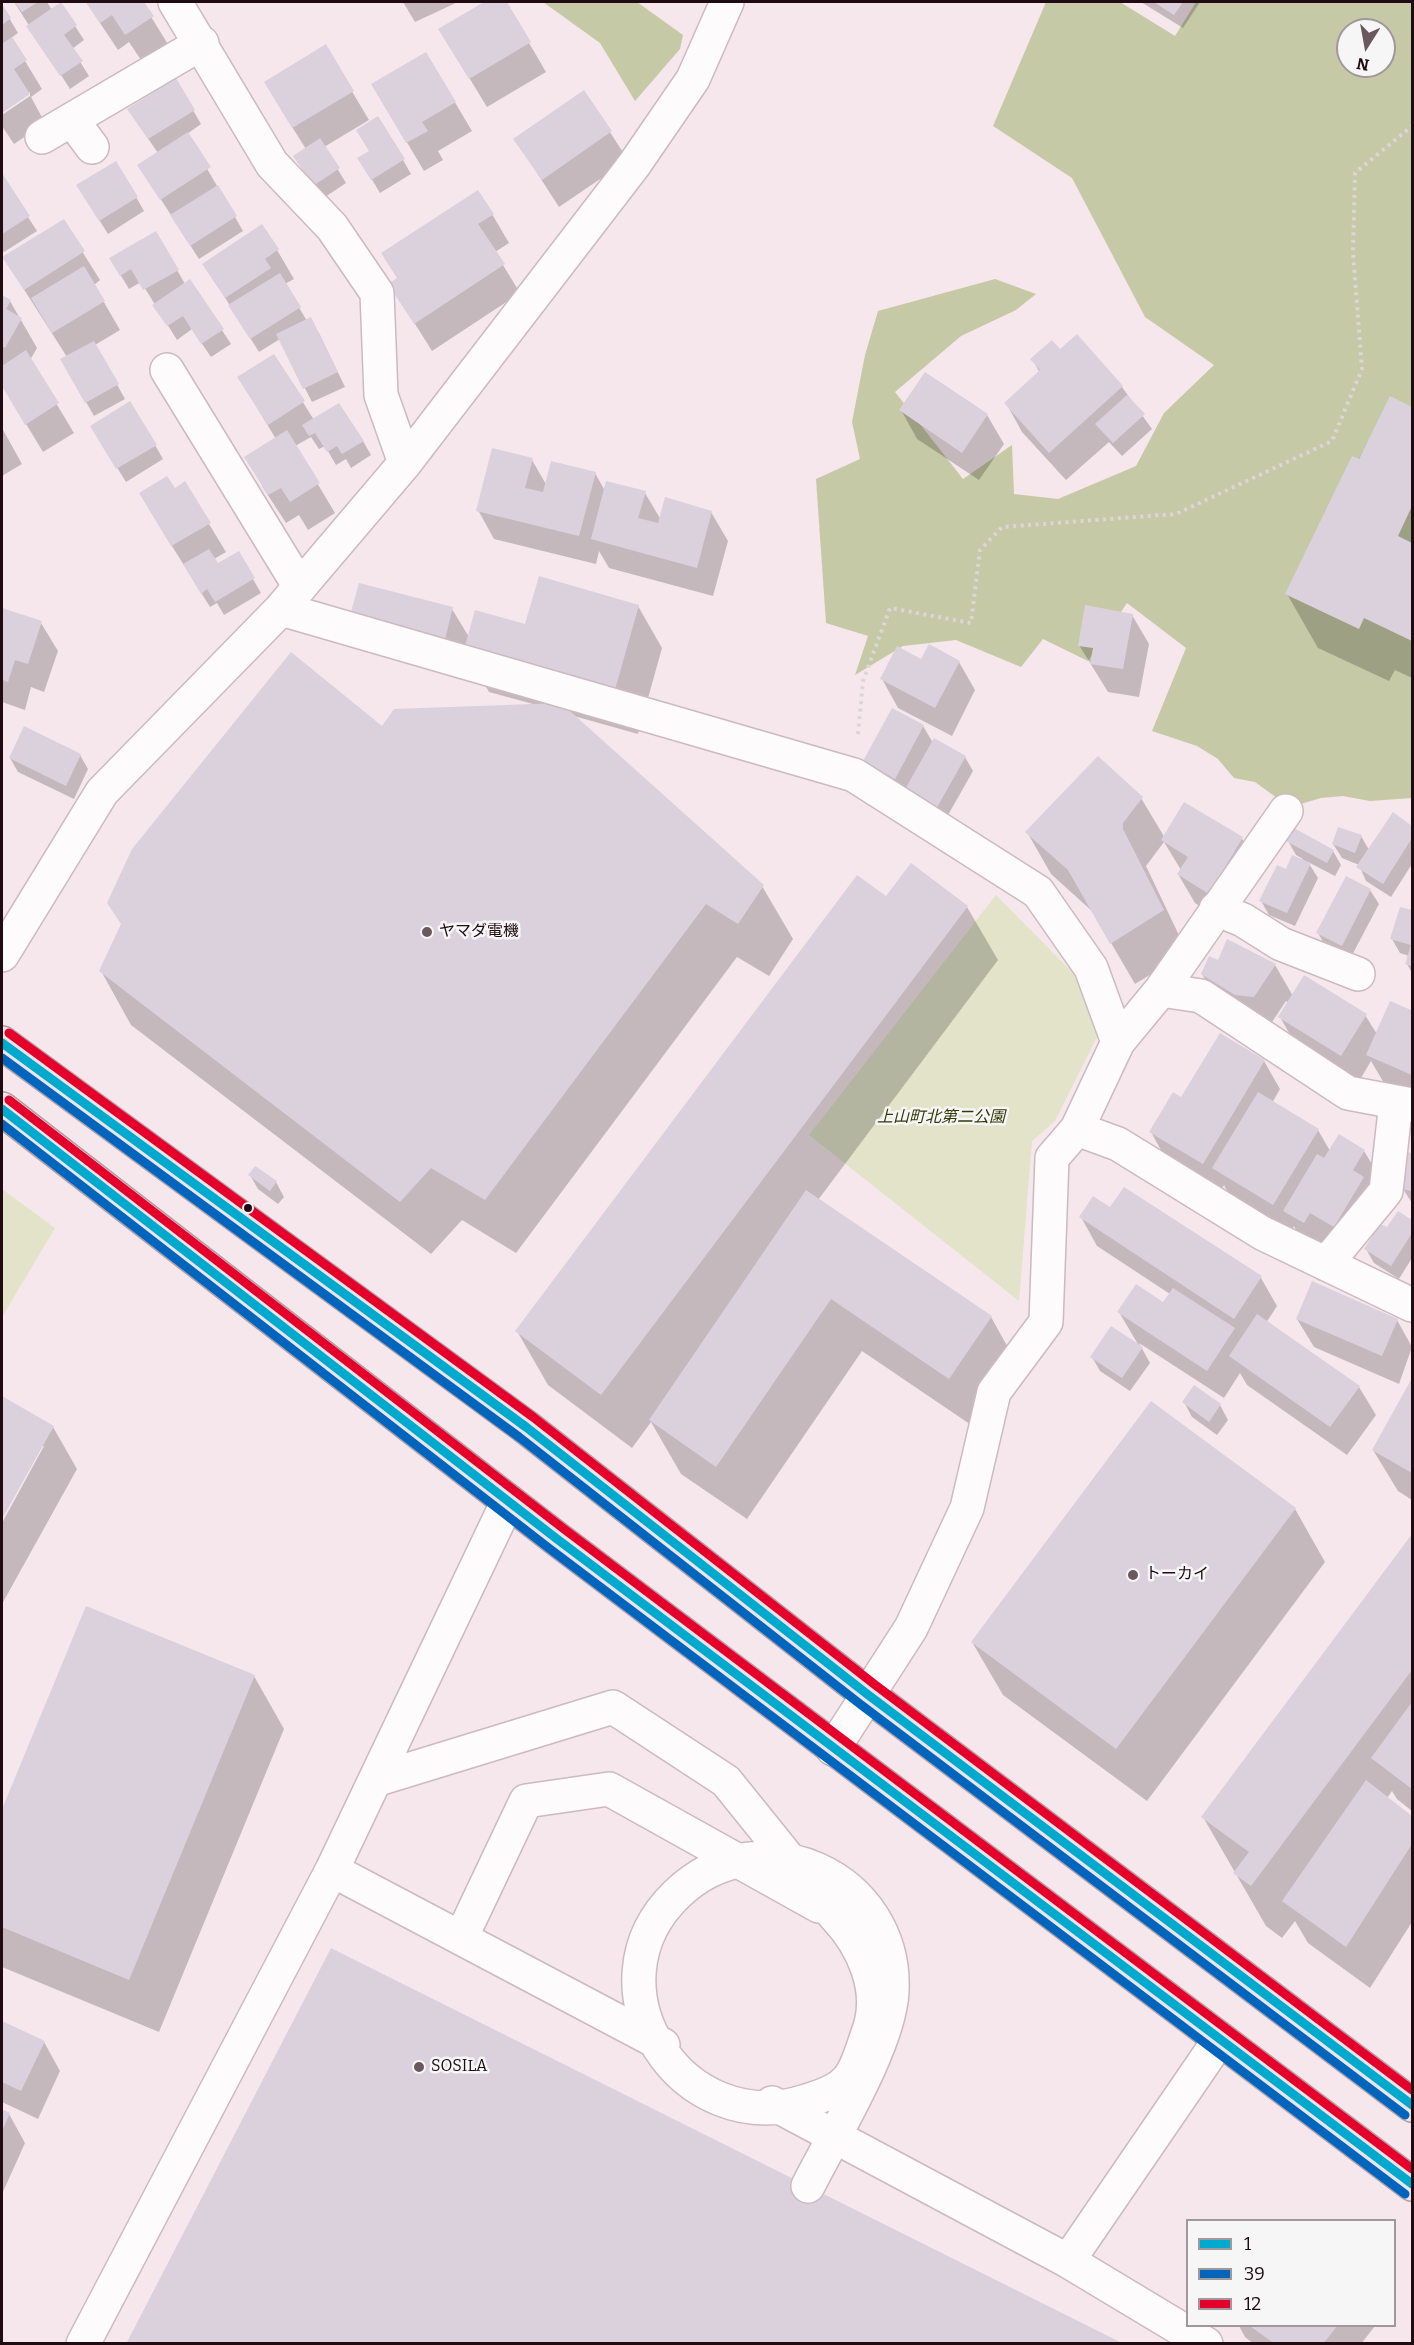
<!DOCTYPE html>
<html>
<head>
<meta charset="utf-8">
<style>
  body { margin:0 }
  #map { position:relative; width:1414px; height:2345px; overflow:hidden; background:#f5e7eb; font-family:Bitter,serif }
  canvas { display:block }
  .frame { position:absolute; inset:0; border:3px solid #200b12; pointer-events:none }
  .legend { position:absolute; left:1186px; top:2219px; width:210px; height:108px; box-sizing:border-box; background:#f6f6f6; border:2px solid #a0989b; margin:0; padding:8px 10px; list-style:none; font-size:18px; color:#200b12 }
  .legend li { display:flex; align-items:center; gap:12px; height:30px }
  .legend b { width:30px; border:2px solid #a0989b }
  .north { position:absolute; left:1336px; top:18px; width:60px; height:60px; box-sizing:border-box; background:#f6f6f6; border:2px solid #a0989b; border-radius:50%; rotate:191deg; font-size:16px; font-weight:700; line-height:24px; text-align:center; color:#200b12 }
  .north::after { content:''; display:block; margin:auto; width:21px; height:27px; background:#6b585e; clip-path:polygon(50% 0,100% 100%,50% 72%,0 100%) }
</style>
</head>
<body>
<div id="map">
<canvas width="1414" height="2345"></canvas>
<div class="frame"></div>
<ul class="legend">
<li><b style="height:8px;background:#00a9ce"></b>1</li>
<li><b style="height:8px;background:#0065bd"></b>39</li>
<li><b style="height:8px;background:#e4002b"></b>12</li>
</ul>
<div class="north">N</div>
</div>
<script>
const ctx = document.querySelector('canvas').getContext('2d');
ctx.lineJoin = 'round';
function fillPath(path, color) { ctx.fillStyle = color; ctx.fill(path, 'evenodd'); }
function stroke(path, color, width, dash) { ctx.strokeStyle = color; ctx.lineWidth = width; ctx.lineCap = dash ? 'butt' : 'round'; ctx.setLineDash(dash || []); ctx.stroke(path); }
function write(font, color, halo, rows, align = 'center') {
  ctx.font = font + ' Bitter,"Noto Sans JP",serif'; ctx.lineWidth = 5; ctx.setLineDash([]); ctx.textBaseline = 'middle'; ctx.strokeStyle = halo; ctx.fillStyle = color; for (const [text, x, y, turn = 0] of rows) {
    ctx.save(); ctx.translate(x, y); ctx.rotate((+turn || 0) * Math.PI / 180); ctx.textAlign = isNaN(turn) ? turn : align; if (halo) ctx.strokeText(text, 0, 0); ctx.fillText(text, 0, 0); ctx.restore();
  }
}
fillPath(new Path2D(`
  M996 895 1075 975 1100 1031 1055 1121 1032 1141 1019 1301 809 1135Z
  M2 1189 55 1228 2 1317Z`), '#e2e3c9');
fillPath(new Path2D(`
  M543 2H637L683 35 680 49 635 101 600 43Z
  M1046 2H1120L1175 36 1196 2H1412V798L1370 801 1343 796 1321 798 1297 805 1281 801 1255 782 1234 778 1218 759 1197 746 1152 731 1186 648 1127 603 1088 661 1043 639 1021 667 956 640 903 646 855 675 868 636 826 623 816 479 860 459 852 422 865 355 878 311 995 279 1036 294 1016 310 961 336 895 392 963 479 1012 445 1014 494 1058 499 1136 466 1164 413 1214 365 1145 317 1072 178 993 126ZM1348 30H1384V66H1348Z`), '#c6c9a6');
fillPath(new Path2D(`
  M14 2H47L52 10 61 4 84 40 72 49 89 76 70 89Z
  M86 2H142L169 46 143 63 129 42 118 50Z
  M403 2H458L415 22Z
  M487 2H505L546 72 487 107 440 30Z
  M1141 2H1200L1183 28Z
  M2 6 18 33 11 38 42 89 31 97 45 123 14 144 2 126V115L30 96V92L2 111Z
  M325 46 369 120 324 147 346 183 322 199 303 170 306 149 282 111Z
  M426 54 472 131 438 151 443 160 424 171 373 85Z
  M176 81 201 124 187 134 243 231 199 259 139 165 158 153 138 124Z
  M584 92 628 160 559 207 515 139Z
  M370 151 403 160 411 174 380 193 359 158Z
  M2 177 37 231 4 252 2 249Z
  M136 197 144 211 108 234 86 199Z
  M492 214 509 243 495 252 520 293 432 351 390 284 398 279 383 254Z
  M63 221 100 280 94 285 120 330 95 345 125 399 94 416 62 360 67 357 4 258Z
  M156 233 185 284 190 281 231 344 211 357 192 329 177 340 141 282 129 289 111 259Z
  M277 250 294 279 285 284 307 321 319 333 345 387 312 402 280 339 259 352 204 264Z
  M2 296 10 301 37 348 30 360 74 433 43 452 2 384V368L4 366 2 364Z
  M1060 351 1122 387 1152 429 1122 456 1109 442 1066 480 1022 432 1006 403 1040 373 1032 359Z
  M274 356 314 420 363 441 371 455 351 468 346 459 336 465 325 446 319 449 311 437 295 446 335 513 308 530 299 515 286 523 262 486 276 439 239 378Z
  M1391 398 1412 408V678L1395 670 1389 681 1318 648 1287 594Z
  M901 410 987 415 1004 444 979 480 917 439Z
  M2 428 22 464 2 476Z
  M100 440 155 445 163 459 126 482Z
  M532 460 547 486 595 473 605 491 645 493 661 520 711 512 728 541 713 596 609 568 599 551 596 564 494 539 478 510Z
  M174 490 209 524 226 552 214 559 218 565 238 553 261 593 224 615 217 603 210 607 157 522Z
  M360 584 452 609 469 637 638 606 662 648 638 734 574 716 762 886 793 939 769 976 737 957 516 1253 462 1220 431 1254 131 1025 101 971 382 728 533 704 489 692 465 650 460 671Z
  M2 610 41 623 58 651 44 692 31 687 25 710 2 702Z
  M1132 615 1149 644 1139 697 1108 692 1079 645Z
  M959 662 975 690 952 736 898 708 882 679Z
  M923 726 933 743 965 757 973 771 943 824 873 775 864 761Z
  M80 755 88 769 74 799 18 772 10 758Z
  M1141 798 1165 838 1185 804 1242 839 1259 867 1226 922 1195 903 1178 874 1181 870 1164 842 1146 866 1187 952 1135 984 1093 912 1051 874 1027 832Z
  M1393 814 1412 828V864L1391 897 1366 881 1359 865 1342 858 1333 844 1361 836 1369 850Z
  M1288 841 1333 851 1341 865 1335 876 1308 862 1318 878 1295 926 1269 915 1261 901 1286 871 1303 859 1296 855Z
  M1347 878 1370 890 1379 904 1350 959 1326 947 1318 933Z
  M886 898 967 907 998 960 818 1200 991 1317 1021 1371 980 1431 862 1351 747 1519 681 1474 651 1422 632 1448 548 1385 517 1331Z
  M1401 908 1412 912V973L1407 964 1409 956 1400 953 1392 939Z
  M1218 962 1275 965 1293 996 1365 1015 1377 1034 1412 1009V1096L1384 1083 1371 1061 1358 1083 1296 1045 1280 1017 1289 1003 1286 1001 1270 1025 1219 1002 1202 974Z
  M1264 1061 1280 1089 1272 1103 1318 1130 1330 1151H1364L1381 1179 1321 1251 1301 1240 1294 1226 1290 1233 1230 1197 1224 1185 1220 1192 1167 1161 1151 1132 1182 1099Z
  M1408 1154H1412V1203L1403 1189Z
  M250 1175 276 1182 284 1197 278 1204 258 1189Z
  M1110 1209 1261 1278 1277 1306 1266 1323 1359 1387 1376 1415 1347 1455 1247 1385 1240 1373 1224 1398 1139 1343 1150 1363 1130 1391 1100 1371 1092 1357 1139 1346 1119 1312 1164 1304 1170 1294 1097 1246 1081 1217Z
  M1398 1213 1412 1222V1258L1399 1279 1374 1263 1366 1249 1388 1229Z
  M1297 1319 1397 1320 1412 1347 1399 1384 1314 1347Z
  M1412 1381V1500L1398 1491 1373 1450Z
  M2 1398 53 1427 77 1469 2 1604V1523L44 1446H41L2 1516Z
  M1184 1402 1220 1405 1228 1420 1217 1435 1192 1417Z
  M1295 1509 1325 1562 1147 1801 1003 1695 972 1642Z
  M1412 1537V1811L1397 1799 1392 1791 1387 1798 1412 1818V1922L1370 1988 1308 1943 1295 1921 1282 1938 1266 1926 1203 1817Z
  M87 1608 254 1676 284 1729 159 2032 2 1967V1813Z
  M2 2023 44 2042 60 2071 38 2119 2 2102Z
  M2 2111 9 2114 25 2143 2 2194Z
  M1239 2326H1375L1361 2344H1254L1245 2337Z`), '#0003');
fillPath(new Path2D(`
  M14 2H38L22 12Z
  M61 2 77 25 64 35 83 61 60 76 26 26Z
  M86 2H144L154 16 125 35 112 15 100 23Z
  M484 2H507L531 42 469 79 438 29Z
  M1154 2H1183L1174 15Z
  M2 4 11 18 2 25Z
  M12 37 27 60 14 69 30 94 2 113V44Z
  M326 44 354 91 292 128 264 82Z
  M426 52 456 102 422 122 428 131 406 143 371 84Z
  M176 78 195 110 148 139 127 109Z
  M584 90 612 131 542 180 513 139Z
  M378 116 405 159 371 180 357 158 369 151 356 130Z
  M188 132 211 167 160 200 137 165Z
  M320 138 340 168 313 186 293 156Z
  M116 161 138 197 99 221 76 185Z
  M2 173 30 216 2 234Z
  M218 185 237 216 190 246 170 215Z
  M478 190 494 214 478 224 505 264 414 324 388 284 397 278 381 253Z
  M64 219 85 251 24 290 2 257Z
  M262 224 279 249 265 259 271 268 225 298 202 264Z
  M156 231 179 270 143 290 131 269 120 276 109 258Z
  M84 266 105 301 52 333 31 298Z
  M280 273 301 307 250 339 228 305Z
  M190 279 224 329 201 344 183 316 167 326 152 305Z
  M2 295 11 300 6 309 22 318 5 348 2 346Z
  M311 317 338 372 303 389 276 334Z
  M1077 334 1123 386 1049 453 1004 403 1040 370 1030 359 1052 340 1060 349Z
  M94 341 119 384 85 403 60 359Z
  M26 350 59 403 25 425 2 386V366Z
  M274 354 305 401 268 425 237 377Z
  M925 372 988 414 962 453 899 410Z
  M1127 395 1145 414 1113 443 1095 424Z
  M1390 396 1412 407V506L1398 536 1412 543V641L1364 618 1359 629 1285 594 1352 456 1359 459Z
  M130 401 157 445 116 469 90 426Z
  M339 403 364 441 342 454 337 446 327 452 315 433 309 436 302 425Z
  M287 430 320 483 290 502 281 488 268 495 244 457Z
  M492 448 533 458 525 488 543 492 551 461 596 472 579 536 476 511Z
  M167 476 175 488 185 481 211 523 171 546 139 493Z
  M606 481 646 491 638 518 658 523 665 497 712 511 697 568 591 539Z
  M209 549 218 563 239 551 255 578 215 602 207 589 201 594 183 564Z
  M539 576 639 605 614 693 464 650 475 610 525 624Z
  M359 583 453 607 444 643 349 619Z
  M1085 605 1133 614 1123 669 1090 664 1093 648 1078 646Z
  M2 608 42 621 28 664 15 660 8 682 2 680Z
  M929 644 960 661 935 708 880 679 897 646 921 659Z
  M291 652 382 726 394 709 561 703 764 885 738 924 706 904 485 1200 431 1168 400 1202 99 971 121 924 107 903 132 849Z
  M892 708 924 725 895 779 863 761Z
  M24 726 81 754 66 786 9 758Z
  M934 738 966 756 935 811 903 793Z
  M1098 756 1143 797 1123 823V829L1164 910 1110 944 1068 870 1025 832Z
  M1184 802 1243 837 1209 894 1177 874 1188 857 1161 840Z
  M1393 812 1412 826V838L1383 884 1356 867Z
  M1338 827 1362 835 1355 853 1332 844Z
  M1294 828 1334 850 1327 863 1286 841Z
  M1292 855 1311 863 1287 913 1259 901 1277 865 1286 869Z
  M911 863 968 906 601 1395 515 1331 857 875 886 896Z
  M1346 876 1371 889 1342 946 1316 933Z
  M1400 907 1412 910V966L1405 964 1411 945 1390 939Z
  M1227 939 1276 964 1254 997 1235 995 1201 974 1209 956 1218 960Z
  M1304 975 1367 1014 1341 1056 1278 1017Z
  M1390 1001 1411 1010 1412 1006V1075L1366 1055Z
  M1220 1033 1265 1060 1203 1164 1149 1132 1173 1092 1181 1097Z
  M1258 1092 1319 1129 1273 1205 1212 1168Z
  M1339 1134 1365 1150 1353 1170 1364 1177 1334 1227 1310 1213 1304 1223 1283 1211 1317 1154 1324 1158Z
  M1407 1152 1412 1153V1191L1401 1189Z
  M255 1166 277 1181 270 1191 248 1175Z
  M1124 1187 1262 1276 1234 1319 1079 1217 1093 1196 1110 1207Z
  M806 1190 992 1316 949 1379 831 1299 716 1467 649 1420Z
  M1398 1211 1412 1220V1233L1391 1266 1364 1249 1380 1224 1387 1227Z
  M1312 1281 1398 1319 1382 1356 1296 1319Z
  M1136 1284 1163 1302 1173 1288 1235 1328 1207 1371 1117 1312Z
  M1257 1314 1360 1386 1330 1427 1229 1356Z
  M1111 1326 1143 1347 1122 1378 1090 1357Z
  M1412 1378V1473L1372 1450Z
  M1194 1385 1221 1404 1209 1422 1182 1402Z
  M2 1396 54 1426 2 1519Z
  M1151 1401 1296 1508 1116 1749 971 1642Z
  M1412 1534V1670L1251 1886 1233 1873 1249 1852 1201 1817Z
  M86 1606 255 1675 129 1980 2 1927V1809Z
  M1412 1702V1789L1371 1758Z
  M1366 1780 1412 1816V1844L1346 1947 1282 1901Z
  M331 1948 1124 2344H126Z
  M2 2021 45 2041 21 2091 2 2082Z
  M2 2109 10 2113 2 2131Z
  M1250 2326H1337L1323 2344H1275Z`), '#dbd1dd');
const minor = new Path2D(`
  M72 120 92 147
  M42 137 202 43
  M167 370 300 587
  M405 463 634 165 693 79 727 2
  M281 609 854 775 1038 892 1091 968 1118 1042 1077 1129 1118 1144 1262 1233 1412 1305
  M1286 811 1161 990 1201 996 1348 1093 1412 1105
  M1216 909 1243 920 1281 944 1358 974
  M2 955 102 792 281 609 405 463 381 395 377 293 332 227 272 164 175 2
  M1118 1042 1161 990
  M1326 1264 1386 1191 1396 1102
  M833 1749 911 1628 967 1508 994 1392 1046 1322 1052 1158 1077 1129
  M375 1780 613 1707 726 1781 834 1915C863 1945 884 1991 868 2033 863 2047 858 2067 849 2078 840 2090 820 2097 806 2101 682 2142 581 1986 677 1894 760 1814 898 1877 892 1992 889 2046 833 2136 808 2186
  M332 1870 508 1501
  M461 1938 526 1801 609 1789 819 1906
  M772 2103 1068 2261 1206 2344
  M1068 2261 1220 2039
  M83 2344 332 1870 663 2045`);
const major = new Path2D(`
  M2 1043 526 1427 867 1694 1412 2105
  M2 1109 557 1539 1412 2184`);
stroke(minor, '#ccbac0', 36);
stroke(major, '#b19ca3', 36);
stroke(new Path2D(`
  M858 734 863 681 890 608 971 623 980 550 1002 527 1176 514 1332 441 1362 369 1353 253 1355 173 1412 126`), '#dbd6d7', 4, [3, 4.5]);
stroke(minor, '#fefbfc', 33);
stroke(major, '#ece4e7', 33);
stroke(new Path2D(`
  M2 1043 526 1427 867 1694 1412 2105
  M2 1109 557 1539 1412 2184`), '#00a9ce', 9);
stroke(new Path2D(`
  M2 1058 519 1437 860 1704 1405 2115
  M2 1124 550 1549 1405 2194`), '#0065bd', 9);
stroke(new Path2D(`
  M9 1033 533 1417 874 1684 1412 2090
  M9 1100 564 1529 1412 2169`), '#e4002b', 9);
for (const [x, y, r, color] of [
  [427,932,6,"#6b585e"],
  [248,1208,5,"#200b12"],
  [1133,1575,6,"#6b585e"],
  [419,2067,6,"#6b585e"]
]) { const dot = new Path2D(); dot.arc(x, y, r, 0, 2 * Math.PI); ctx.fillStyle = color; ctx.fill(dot); stroke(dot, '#f6f6f6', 2); }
write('16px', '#200b12', '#f6f6f6', [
  ["ヤマダ電機",439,932],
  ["トーカイ",1145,1575],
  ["SOSILA",431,2067]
], 'left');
write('italic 16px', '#313b06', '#f6f6f6', [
  ["上山町北第二公園",941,1118]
]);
</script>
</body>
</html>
